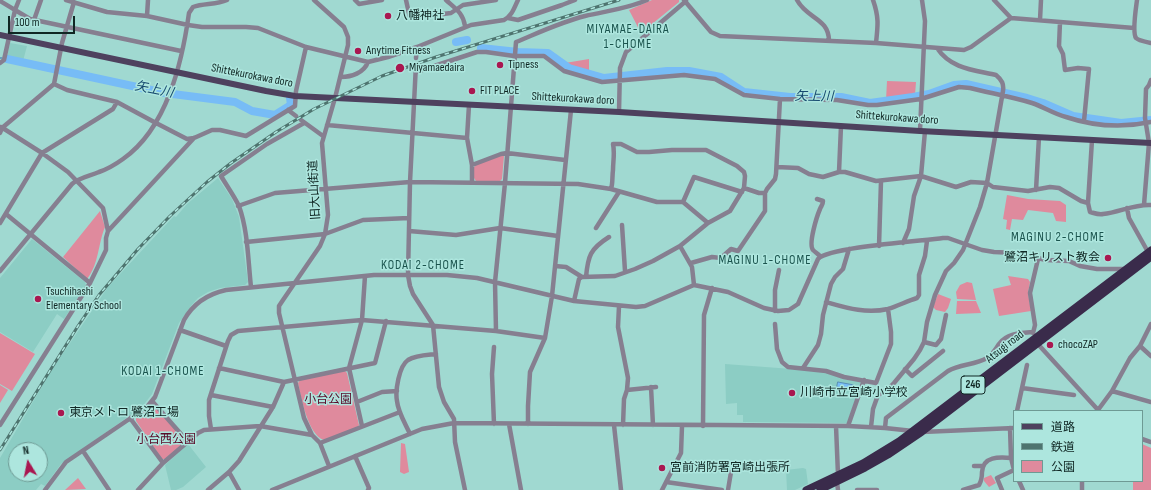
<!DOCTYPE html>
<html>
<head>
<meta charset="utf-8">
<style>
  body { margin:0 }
  #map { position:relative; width:1151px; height:490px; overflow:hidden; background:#a0d9d1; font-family:"Sofia Sans Condensed","Noto Sans JP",sans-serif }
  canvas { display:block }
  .legend { position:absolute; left:1013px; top:410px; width:130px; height:72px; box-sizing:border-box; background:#ade6de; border:1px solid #6e9a94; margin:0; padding:5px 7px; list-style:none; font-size:12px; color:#102724 }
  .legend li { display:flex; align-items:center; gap:8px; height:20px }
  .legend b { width:20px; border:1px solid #6e9a94 }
  .north { position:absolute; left:8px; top:442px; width:40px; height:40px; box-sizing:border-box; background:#ade6de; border:1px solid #6e9a94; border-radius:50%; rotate:350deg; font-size:11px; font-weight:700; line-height:16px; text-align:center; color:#102724 }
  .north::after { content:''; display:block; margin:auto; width:14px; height:18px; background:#a91750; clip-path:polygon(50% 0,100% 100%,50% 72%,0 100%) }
  .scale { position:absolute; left:8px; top:16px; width:67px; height:18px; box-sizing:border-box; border:2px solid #102724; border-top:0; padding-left:5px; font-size:12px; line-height:14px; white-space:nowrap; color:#102724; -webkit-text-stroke:3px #ade6de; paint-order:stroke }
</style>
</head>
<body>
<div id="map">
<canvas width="1151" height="490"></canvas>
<ul class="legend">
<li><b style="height:5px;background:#4e415e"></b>道路</li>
<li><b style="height:5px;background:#4e746f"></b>鉄道</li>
<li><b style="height:11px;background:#df8a9d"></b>公園</li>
</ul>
<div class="north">N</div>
<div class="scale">100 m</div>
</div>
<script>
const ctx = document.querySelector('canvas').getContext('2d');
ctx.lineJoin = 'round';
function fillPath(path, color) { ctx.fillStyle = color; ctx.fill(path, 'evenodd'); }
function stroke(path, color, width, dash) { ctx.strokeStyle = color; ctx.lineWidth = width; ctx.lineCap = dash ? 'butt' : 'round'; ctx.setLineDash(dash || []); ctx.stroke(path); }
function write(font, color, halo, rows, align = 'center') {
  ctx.font = font + ' "Sofia Sans Condensed","Noto Sans JP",sans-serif'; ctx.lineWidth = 3; ctx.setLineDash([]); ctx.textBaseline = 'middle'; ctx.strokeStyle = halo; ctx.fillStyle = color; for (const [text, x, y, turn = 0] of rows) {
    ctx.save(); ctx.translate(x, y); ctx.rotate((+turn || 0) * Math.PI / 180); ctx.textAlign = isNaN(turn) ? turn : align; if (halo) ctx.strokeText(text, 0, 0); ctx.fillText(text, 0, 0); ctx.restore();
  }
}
fillPath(new Path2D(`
  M10 43 27 46 23 61 7 57Z
  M218 178 232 199 239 217 248 282 245 285 220 288 208 292 198 298 191 306 179 323 152 394 142 407 61 464 45 486 41 484 36 490H0V458L51 371 108 287 174 216 176 217 187 204ZM16 450H40V474H16Z
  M32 239 85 282 86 285 64 319 57 314 33 352 0 332V278Z
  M725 364 819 371 860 381 861 383 847 423 743 422V415H737V403L726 404Z
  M188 444 206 467 183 487 176 490H171L165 465Z
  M803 468 806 469 808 484 795 490H787L786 470Z`), '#8ccdc4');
fillPath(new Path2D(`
  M652 0H679V2L641 33 629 10Z
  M589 59V72L569 67 565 63Z
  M887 81 916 82 915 95 886 100Z
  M501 155 504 156 502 179 500 181H476L474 178V167L477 164Z
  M1007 195 1028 199 1060 201 1066 205V222L1056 221 1053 213 1028 210 1023 220 1012 219 1010 230 1006 229 1007 220 1003 219Z
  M100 211 105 227C98 244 99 264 87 279L63 257Z
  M1008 276 1028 279 1030 282 1028 293 1031 311 999 316 993 289 1011 285Z
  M967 282 972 283 976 300 957 299 956 292 960 285Z
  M938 294 951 299 948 308 945 312 936 310 933 307Z
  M957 301H976L981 313 956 314Z
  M0 333 35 354 12 391 0 384Z
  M345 371 347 373 359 425 358 427 324 440C308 435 301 397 298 383L300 380Z
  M0 385 8 390 0 403Z
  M154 405 184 439 185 442 165 459H162L136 421V418L152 406Z
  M401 443 405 444 409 472 404 474 400 472Z
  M1142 444 1151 448V490H1133V481L1143 480Z
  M991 475 996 483 989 487 984 481V478Z
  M78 478 86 489 65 490Z`), '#df8a9d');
const water = new Path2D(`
  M838 382 854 385 853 390 837 387Z`);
fillPath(water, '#77bcf6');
stroke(water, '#588fb7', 1);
stroke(new Path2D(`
  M0 58H2`), '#588fb7', 1.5);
stroke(new Path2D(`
  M456 42 467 40
  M481 48 518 52 548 53 569 68 604 78 667 71H689L721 77 744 92 790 97H841L870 103 913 97 929 94 954 85 966 84 1027 98 1043 103 1073 116 1121 123 1151 120
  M7 59 165 93 235 102 252 111 275 115 291 105 290 98`), '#77bcf6', 8);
stroke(new Path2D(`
  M66 0 107 12 147 16 188 25 202 27H246L258 28 306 47 368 62 388 57 417 47 471 25 504 20C512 16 514 8 518 0
  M314 0 344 27 348 37V45L335 98 322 143 328 215 325 234 320 246 283 300 279 306V313L304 418 312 435 320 443 329 466
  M355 0 359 4 382 0
  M406 0 410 18 451 13 463 5 496 0
  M446 0C456 9 463 13 465 26
  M684 0 711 32 720 36 876 43 964 50 971 47 1011 18
  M797 0C807 19 829 18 829 41
  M873 0C879 17 878 25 876 43
  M994 0 1011 18 1134 28
  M1137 0C1136 8 1132 32 1136 38 1139 41 1147 42 1151 43
  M0 1 30 19 181 51
  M147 16 148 0
  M508 18 518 20 562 5 575 0
  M34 20 41 0
  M1040 20 1041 0
  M1060 22 1059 46 1063 54 1065 70 1078 68 1089 69 1084 121
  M416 58 417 47
  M0 63 4 60 15 10 19 0
  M416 64 410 182 408 275 410 286 413 294 433 325 439 387 444 402 454 419 455 442 465 490
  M416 72 477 52H486L514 56H544L564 71 602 82 684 75 715 79 744 95 780 99 837 100 868 105H877L921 99 959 87 970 88C990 93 1012 97 1032 103 1044 107 1054 114 1066 117 1093 126 1123 128 1151 122
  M341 77C351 77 364 73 368 62
  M54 84 67 90 117 102 156 123 187 139 194 138 212 130H220L246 136 295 106 296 91 306 47
  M469 105 467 138 472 165V182
  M288 110 296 116
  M619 112 620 68 626 52 686 1
  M301 120 323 136
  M327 125 467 138
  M1 127 42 153 68 172 103 208 108 231
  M920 131 925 21 922 0
  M0 133 2 128 54 84 62 43 74 2
  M472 165 501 154 507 153 565 160
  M777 167 798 168 809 174 823 177 839 172H845L876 181 921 176 956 187 971 182 987 183 993 187 1028 191 1050 187 1059 188 1081 201 1088 203 1090 212C1094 213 1099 215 1103 214 1120 212 1134 204 1151 205
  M839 172 841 126
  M744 188 759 193H765
  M1036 190 1039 137
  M817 199 823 201C823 205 821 206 820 209 817 216 808 244 813 250 815 252 818 254 820 256
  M683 202 694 177 742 192
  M1088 203 1092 140
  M1144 205 1149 143 1145 118 1146 89 1149 85 1151 80
  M238 206 275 193 410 182 578 184 611 189 657 202H683L708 223
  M1127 208 1129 218 1148 252
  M6 214 90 283
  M0 223 42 153 113 109 117 102
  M622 225 625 271
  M596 228 619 192
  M409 231 456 235 500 228 558 236
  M246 242 325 234 363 220 409 218
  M903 243 909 229 914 196 921 176 925 131
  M680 246 692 267 694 285
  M879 246 881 181
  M691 263 712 257 721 258 731 249 738 251 765 211V193L767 189 775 179 776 174 780 99
  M555 266 566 267 582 277 615 276 635 269 653 261 680 246 708 223 730 211 744 188 745 176 744 172 737 166 706 150H672L649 152H637L621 144H613C615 153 613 161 613 170 612 177 613 183 611 189
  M0 271 72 184C80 177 90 176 99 172 108 169 116 164 123 159 167 128 182 63 189 13L193 7C204 3 216 5 227 0
  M586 277C588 256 590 249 609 237
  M251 287C248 260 248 231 239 206 234 196 227 186 221 176L267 144 304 123
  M574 301 579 279 582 277
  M826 302C847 308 866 314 888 309 898 306 907 301 917 298L919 295V275L925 256 927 241
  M619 306 618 327 628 378 627 390 624 399 623 425
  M775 311V290L779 270
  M775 324 777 349 782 362 788 367 826 371 844 377 876 383 891 344V332L888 309
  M180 330 226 346
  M496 331 495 282 505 183 516 42C538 33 561 22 585 16 606 11 627 9 647 0
  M1033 333 1035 325 1030 293 1038 259
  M924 342 936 345 941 339 946 315
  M1036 342 1099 411
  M1140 346 1151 356
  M219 368 284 382
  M803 368 818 345 821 334 823 315 831 284 835 277 843 269 849 249
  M905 369 912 376 943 351
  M651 387 653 425
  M1022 388 1074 395
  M627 390 656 387
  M1112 391 1151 402
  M211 395 273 407
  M152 401 188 442
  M357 402 382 392 397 391
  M1098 410 1112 391 1130 358 1140 346 1151 324
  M1017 411 1027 365
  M130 418 163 463
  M494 424 492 374 494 347
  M509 424 521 490
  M528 424V406L530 372 545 338 552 296 571 110
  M0 425 90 283 106 250V238L108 231 194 138
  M614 425 621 490
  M362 426 349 368 362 320 365 276
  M703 426 704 315 712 288
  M836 426 838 475
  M848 426 864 380
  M871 427 873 409 878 395 888 389 894 383 914 359 920 350 924 342 927 322 935 295 946 271 954 263 963 250 980 207 987 183 1003 91C1004 84 1002 80 996 75 974 70 951 69 937 48
  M885 428 886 418 948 371C960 364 975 365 987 358 992 355 996 349 999 344 1007 333 1021 333 1033 332
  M1010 428 1011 458 1014 470
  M211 429 209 416V400L228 341 231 335 238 331 362 320 496 331 545 338
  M922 432 1014 428
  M410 434C405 423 398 412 397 401 395 391 399 366 408 360 416 355 427 355 436 354
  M1142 439 1151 442
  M320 443 400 412
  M83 451 109 490
  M355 456 369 488 368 490
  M974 466H983
  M229 472 239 490
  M1019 481 1023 490
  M1082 481V490
  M666 482 722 490
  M837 482 838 490
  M45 490 66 462 147 407 155 397 184 320C193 304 208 294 226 290L374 275H447L477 278 574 301 636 307 645 306 694 285 728 292 764 308 778 311 789 310 798 304 818 259C829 247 922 241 943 238H948L982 250 994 252 1016 253 1046 260 1069 261 1080 266 1097 269H1126
  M138 490 163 463 198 433 204 430 260 426 312 435
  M208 490 229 472 239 461 273 407 284 382 375 363 386 321
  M272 490 422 429 454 423 848 426 885 428 913 431
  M662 490 681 453 682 426
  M728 490 731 472
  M857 490H877
  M963 490 979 485C982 480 982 477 982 472 983 456 999 457 1011 458
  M1002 490 997 478 1014 470`), '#867f90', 4.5);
stroke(new Path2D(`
  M0 35 266 91 295 96 619 112 920 131 1151 143`), '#4e415e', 6);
stroke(new Path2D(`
  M806 490 863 463 899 441 1151 250
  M820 490 865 468 888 455 922 432 1151 257`), '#3a2b4b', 7);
const rail = new Path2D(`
  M0 450 78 326 99 295 138 249 170 216 207 182 231 163 276 132 314 109 382 76 436 57 619 0`);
stroke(rail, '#4e746f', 3);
stroke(rail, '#ade6de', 1.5, [4.5]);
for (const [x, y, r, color] of [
  [388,16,4,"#a91750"],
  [358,51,4,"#a91750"],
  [500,65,4,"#a91750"],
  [400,68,5,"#a91750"],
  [472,91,4,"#a91750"],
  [1108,258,4,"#a91750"],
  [38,299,4,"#a91750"],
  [1050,345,4,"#a91750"],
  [792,393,4,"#a91750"],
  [61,413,4,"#a91750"],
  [662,468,4,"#a91750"]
]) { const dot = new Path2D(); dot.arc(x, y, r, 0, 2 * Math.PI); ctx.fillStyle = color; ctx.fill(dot); stroke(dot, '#ade6de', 1.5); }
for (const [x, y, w] of [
  [973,385,24]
]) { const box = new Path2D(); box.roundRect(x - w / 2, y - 9, w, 18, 3); ctx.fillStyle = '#ade6de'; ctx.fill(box); stroke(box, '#102724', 1); }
write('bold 11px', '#102724', null, [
  ["246",973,385]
]);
write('12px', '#102724', '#ade6de', [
  ["八幡神社",396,16],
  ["Anytime Fitness",366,51],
  ["Tipness",508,65],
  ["Miyamaedaira",409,68],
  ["FIT PLACE",480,91],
  ["鷺沼キリスト教会",1100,258,"right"],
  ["Tsuchihashi",46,292],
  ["Elementary School",46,306],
  ["chocoZAP",1058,345],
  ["川崎市立宮崎小学校",800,393],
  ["東京メトロ 鷺沼工場",69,413],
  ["宮前消防署宮崎出張所",670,468]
], 'left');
write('12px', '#102724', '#ade6de', [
  ["Shittekurokawa doro",252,76,11],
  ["Shittekurokawa doro",573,99,3],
  ["Shittekurokawa doro",897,118,4],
  ["旧大山街道",315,190,-93],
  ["Atsugi road",1005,347,-38]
]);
write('12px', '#590a28', '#ade6de', [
  ["小台公園",328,400],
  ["小台西公園",166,440]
]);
ctx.letterSpacing = '1px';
write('13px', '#1a534d', '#ade6de', [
  ["MIYAMAE-DAIRA",628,30],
  ["1-CHOME",628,45],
  ["MAGINU 2-CHOME",1058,238],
  ["MAGINU 1-CHOME",765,261],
  ["KODAI 2-CHOME",423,266],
  ["KODAI 1-CHOME",163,372]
]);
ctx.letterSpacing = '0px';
write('italic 13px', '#16496f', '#ade6de', [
  ["矢上川",154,90,11],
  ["矢上川",814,97,1]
]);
</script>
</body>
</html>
